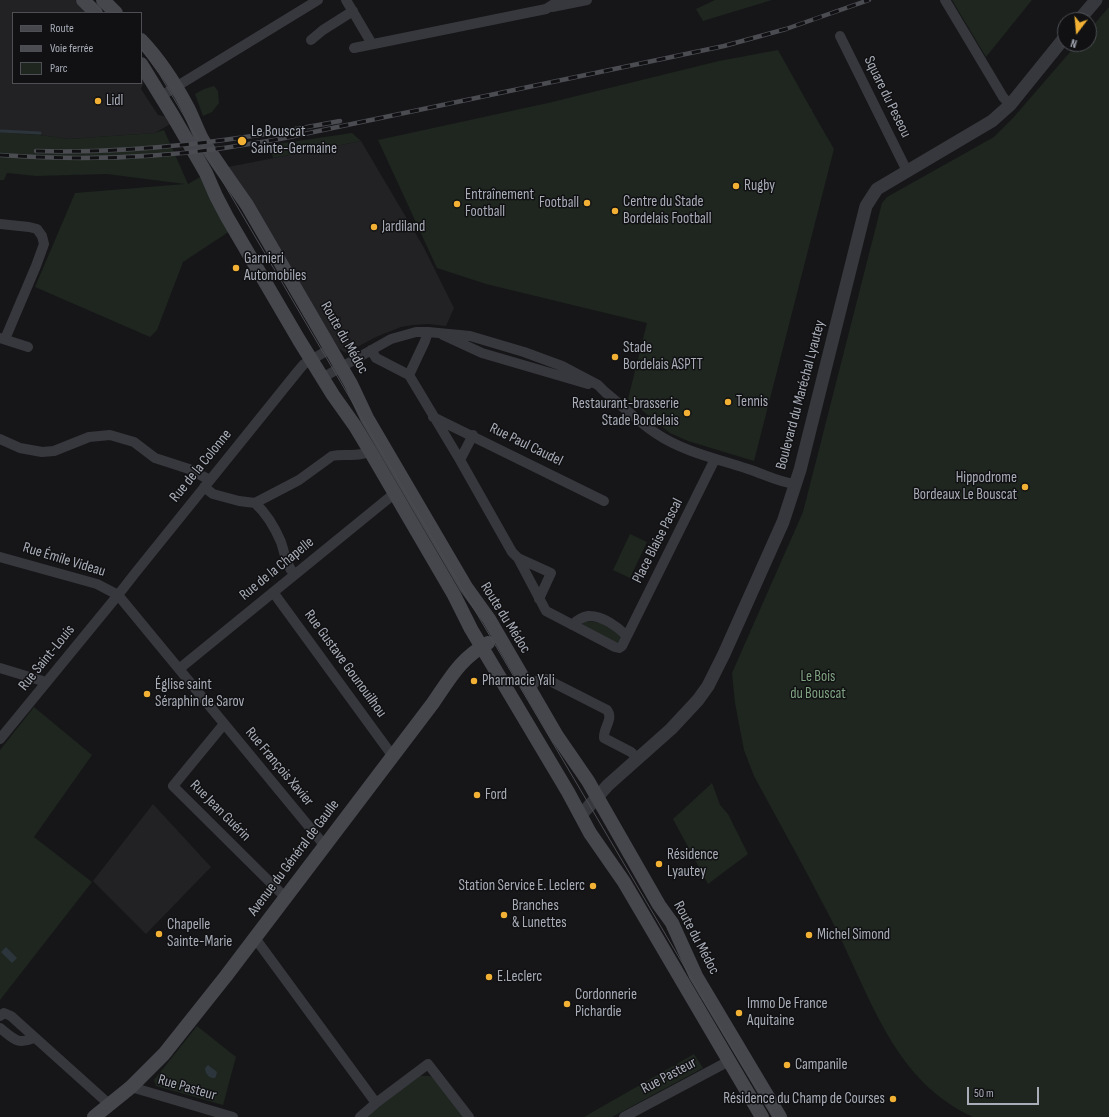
<!DOCTYPE html>
<html>
<head>
<meta charset="utf-8">
<style>
  body { margin:0 }
  #map { position:relative; width:1109px; height:1117px; overflow:hidden; background:#161618; font-family:"Sofia Sans Condensed",sans-serif }
  canvas { display:block }
  .legend { position:absolute; left:12px; top:12px; width:130px; height:72px; box-sizing:border-box; background:#111113; border:1px solid #4d4f55; margin:0; padding:5px 7px; list-style:none; font-size:12px; color:#a8adb8 }
  .legend li { display:flex; align-items:center; gap:8px; height:20px }
  .legend b { width:20px; border:1px solid #4d4f55 }
  .north { position:absolute; left:1057px; top:12px; width:40px; height:40px; box-sizing:border-box; background:#111113; border:1px solid #4d4f55; border-radius:50%; rotate:196deg; font-size:11px; font-weight:700; line-height:16px; text-align:center; color:#a8adb8 }
  .north::after { content:''; display:block; margin:auto; width:14px; height:18px; background:#f2b134; clip-path:polygon(50% 0,100% 100%,50% 72%,0 100%) }
  .scale { position:absolute; left:967px; top:1087px; width:72px; height:18px; box-sizing:border-box; border:2px solid #a8adb8; border-top:0; padding-left:5px; font-size:12px; line-height:14px; white-space:nowrap; color:#a8adb8; -webkit-text-stroke:3px #111113; paint-order:stroke }
</style>
</head>
<body>
<div id="map">
<canvas width="1109" height="1117"></canvas>
<ul class="legend">
<li><b style="height:5px;background:#45474d"></b>Route</li>
<li><b style="height:5px;background:#4a4c52"></b>Voie ferrée</li>
<li><b style="height:11px;background:#1e261f"></b>Parc</li>
</ul>
<div class="north">N</div>
<div class="scale">50 m</div>
</div>
<script>
const ctx = document.querySelector('canvas').getContext('2d');
ctx.lineJoin = 'round';
function fillPath(path, color) { ctx.fillStyle = color; ctx.fill(path, 'evenodd'); }
function stroke(path, color, width, dash) { ctx.strokeStyle = color; ctx.lineWidth = width; ctx.lineCap = dash ? 'butt' : 'round'; ctx.setLineDash(dash || []); ctx.stroke(path); }
function write(font, color, halo, rows, align = 'center') {
  ctx.font = font + ' "Sofia Sans Condensed",sans-serif'; ctx.lineWidth = 3; ctx.setLineDash([]); ctx.textBaseline = 'middle'; ctx.strokeStyle = halo; ctx.fillStyle = color; for (const [text, x, y, turn = 0] of rows) {
    ctx.save(); ctx.translate(x, y); ctx.rotate((+turn || 0) * Math.PI / 180); ctx.textAlign = isNaN(turn) ? turn : align; if (halo) ctx.strokeText(text, 0, 0); ctx.fillText(text, 0, 0); ctx.restore();
  }
}
fillPath(new Path2D(`
  M0 0H75L88 13H13V83H141V73L145 79 141 89 158 115 168 117 172 123 155 133 69 139 39 135 0 132Z
  M361 141 423 246 454 308 446 326 428 324 412 325 401 327 376 337 346 353 339 349 328 333 228 167Z
  M153 804 211 867 146 934 93 881Z`), '#222225');
fillPath(new Path2D(`
  M715 0H772L703 21 696 9Z
  M952 0H1032L986 57Z
  M1109 7V1117H973C896 1082 872 1002 837 931 811 879 782 828 754 776L744 750 735 703 732 673 803 512 882 203 887 197 994 137 1013 118 1077 44H1089V30Z
  M778 50 811 109H812V111L834 149 754 461 688 441 670 433 628 399 647 323 486 284 437 268 378 140 548 103 719 61Z
  M214 86 218 91 219 103 212 112 203 116 195 94 204 89Z
  M164 130 188 184 202 176 230 231 183 262 157 330 150 337 35 287 75 193 185 184 107 174 36 176 7 173 4 180H0V132L39 135 69 139 155 133Z
  M352 133 361 141 273 158 270 145Z
  M630 534 647 542 630 578 613 570Z
  M583 621C597 621 614 625 622 638L618 643 582 625Z
  M34 707 92 755 34 837 92 882 0 1000V750Z
  M712 783 720 805 728 814 748 854 708 884 673 819Z
  M197 1026 236 1057 223 1105 156 1086 154 1080Z
  M694 1054 703 1068 612 1117H584Z
  M420 1076H429L434 1078 464 1117H365Z`), '#1e261f');
fillPath(new Path2D(`
  M6 947 17 958 12 963 1 952Z
  M208 1065 217 1072 216 1076 215 1078C209 1079 205 1073 205 1068Z`), '#2c353c');
stroke(new Path2D(`
  M0 131 40 133`), '#2c353c', 3);
stroke(new Path2D(`
  M346 0 372 44
  M945 0 1003 97 1010 105
  M552 7 587 0
  M840 36 907 171
  M311 40 323 30 353 11
  M354 48 546 9 560 0
  M161 96 318 0
  M0 224 29 227 37 229 42 236 44 244 36 266 5 339
  M443 335 482 353 588 384
  M0 338 28 347
  M371 350 376 358 409 375 460 460 512 552 518 558 546 611 615 647 619 648 622 646 715 459
  M409 375 425 341 428 332
  M322 378 391 339 416 332H428L470 336 524 352 562 366 598 385 605 392C621 405 640 423 657 434 684 452 718 459 748 469 764 474 778 482 795 484
  M433 417 604 501
  M0 439 20 448 42 452 54 451 89 437 110 435 134 442 155 458 189 469 210 480
  M460 460 473 435
  M204 487 213 494 239 501 255 503 299 480 332 456C344 453 359 458 370 451
  M255 503C266 513 275 528 281 542 285 554 286 565 294 574
  M0 557 97 584 118 595 325 846
  M518 558 551 573 539 599
  M273 592 389 751 393 754
  M572 625C576 621 582 617 588 616 602 615 618 627 627 636
  M0 668 46 682
  M179 669 395 493
  M530 690C534 683 537 678 546 679L607 710C614 719 603 728 604 738L631 752 637 758
  M224 724 173 786 286 898
  M0 739 118 595 136 572 298 371 304 364 330 349
  M255 938 376 1103
  M0 1016 4 1013 11 1016 110 1105
  M0 1028C14 1039 17 1045 34 1038
  M131 1087 233 1117
  M360 1117 376 1103 428 1064 469 1117
  M624 1117 729 1061`), '#37383d', 10);
stroke(new Path2D(`
  M1079 20 1096 0
  M581 815 608 785 671 729 698 700 708 686 724 654 783 522 800 470 866 206 877 189 992 121 1010 105 1065 37`), '#37383d', 13);
stroke(new Path2D(`
  M83 0 96 13
  M103 0 116 13
  M141 40C161 61 175 83 188 108 193 118 197 129 202 139 216 162 232 183 247 205L351 384 367 418 466 587 489 619 557 736 588 781 659 905 672 923 696 976 780 1117
  M141 64 173 116 206 173 216 196 227 217 299 340 333 395 355 426 370 451 454 595 471 629 568 792 590 833 624 882 762 1117
  M94 1117 131 1087 164 1054 226 976 433 703C451 677 460 659 488 643`), '#45474d', 14);
stroke(new Path2D(`
  M90 0 103 13
  M141 48 160 75 737 1056 775 1117`), '#4a4c52', 1);
const rail = new Path2D(`
  M36 151C138 154 240 140 340 121
  M0 155C72 160 145 159 216 149 239 146 262 142 285 138L724 46 786 29 869 0`);
stroke(rail, '#4a4c52', 4.5);
stroke(rail, '#111113', 3, [9]);
for (const [x, y, r, color] of [
  [98,101,4,"#f2b134"],
  [242,141,5,"#f2b134"],
  [736,186,4,"#f2b134"],
  [587,203,4,"#f2b134"],
  [457,204,4,"#f2b134"],
  [615,211,4,"#f2b134"],
  [374,227,4,"#f2b134"],
  [236,268,4,"#f2b134"],
  [615,357,4,"#f2b134"],
  [728,402,4,"#f2b134"],
  [687,413,4,"#f2b134"],
  [1025,487,4,"#f2b134"],
  [474,681,4,"#f2b134"],
  [147,694,4,"#f2b134"],
  [477,795,4,"#f2b134"],
  [659,864,4,"#f2b134"],
  [593,886,4,"#f2b134"],
  [504,915,4,"#f2b134"],
  [159,934,4,"#f2b134"],
  [809,935,4,"#f2b134"],
  [489,977,4,"#f2b134"],
  [567,1004,4,"#f2b134"],
  [739,1013,4,"#f2b134"],
  [787,1065,4,"#f2b134"],
  [893,1099,4,"#f2b134"]
]) { const dot = new Path2D(); dot.arc(x, y, r, 0, 2 * Math.PI); ctx.fillStyle = color; ctx.fill(dot); stroke(dot, '#111113', 1.5); }
write('15px', '#a8adb8', '#111113', [
  ["Square du Peseou",887,97,64],
  ["Route du Médoc",344,338,60],
  ["Boulevard du Maréchal Lyautey",801,395,-75],
  ["Rue Paul Caudel",526,445,26],
  ["Rue de la Colonne",201,466,-51],
  ["Place Blaise Pascal",658,541,-63],
  ["Rue Émile Videau",64,560,17],
  ["Rue de la Chapelle",277,569,-39],
  ["Route du Médoc",505,618,58],
  ["Rue Saint-Louis",47,658,-51],
  ["Rue Gustave Gounouilhou",345,664,54],
  ["Rue François Xavier",279,767,50],
  ["Rue Jean Guérin",220,811,45],
  ["Avenue du Général de Gaulle",294,858,-53],
  ["Route du Médoc",696,938,62],
  ["Rue Pasteur",669,1076,-28],
  ["Rue Pasteur",187,1088,16]
]);
write('15px', '#a8adb8', '#111113', [
  ["Lidl",106,101],
  ["Le Bouscat",251,132],
  ["Sainte-Germaine",251,149],
  ["Rugby",744,186],
  ["Entraînement",465,195],
  ["Football",465,212],
  ["Centre du Stade",623,202],
  ["Bordelais Football",623,219],
  ["Football",579,203,"right"],
  ["Jardiland",382,227],
  ["Garnieri",244,259],
  ["Automobiles",244,276],
  ["Stade",623,348],
  ["Bordelais ASPTT",623,365],
  ["Tennis",736,402],
  ["Restaurant-brasserie",679,404,"right"],
  ["Stade Bordelais",679,421,"right"],
  ["Hippodrome",1017,478,"right"],
  ["Bordeaux Le Bouscat",1017,495,"right"],
  ["Pharmacie Yali",482,681],
  ["Église saint",155,685],
  ["Séraphin de Sarov",155,702],
  ["Ford",485,795],
  ["Résidence",667,855],
  ["Lyautey",667,872],
  ["Station Service E. Leclerc",585,886,"right"],
  ["Branches",512,906],
  ["& Lunettes",512,923],
  ["Chapelle",167,925],
  ["Sainte-Marie",167,942],
  ["Michel Simond",817,935],
  ["E.Leclerc",497,977],
  ["Cordonnerie",575,995],
  ["Pichardie",575,1012],
  ["Immo De France",747,1004],
  ["Aquitaine",747,1021],
  ["Campanile",795,1065],
  ["Résidence du Champ de Courses",885,1099,"right"]
], 'left');
write('15px', '#7fa381', '#111113', [
  ["Le Bois",818,677],
  ["du Bouscat",818,694]
]);
</script>
</body>
</html>
